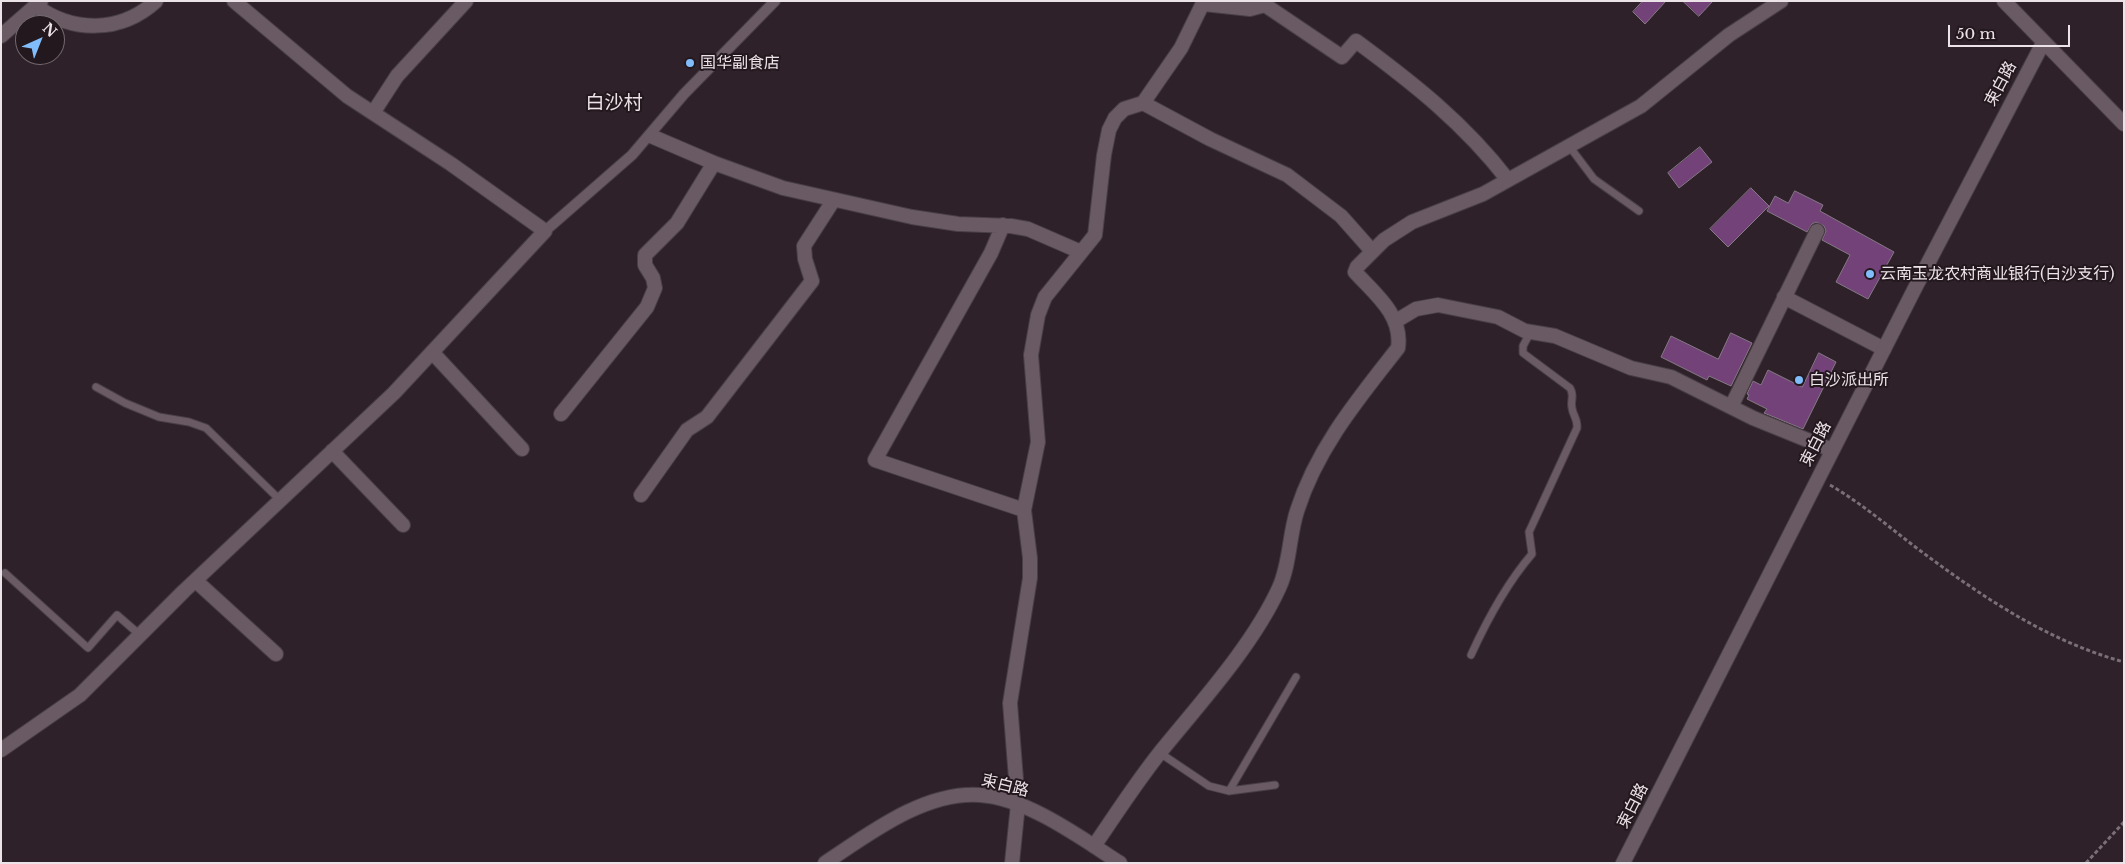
<!DOCTYPE html>
<html>
<head>
<meta charset="utf-8">
<style>
  body { margin:0 }
  #map { position:relative; width:2125px; height:864px; overflow:hidden; background:#2e2129; font-family:"Libre Baskerville",serif }
  canvas { display:block }
  .frame { position:absolute; inset:0; border:2px solid #ece3e8; pointer-events:none }
  .north { position:absolute; left:15px; top:15px; width:50px; height:50px; box-sizing:border-box; background:#24181f; border:1px solid #74696f; border-radius:50%; rotate:44deg; font-size:14px; font-weight:700; line-height:20px; text-align:center; color:#ece3e8 }
  .north::after { content:''; display:block; margin:auto; width:18px; height:22px; background:#80bdfa; clip-path:polygon(50% 0,100% 100%,50% 72%,0 100%) }
  .scale { position:absolute; left:1948px; top:25px; width:122px; height:22px; box-sizing:border-box; border:2px solid #ece3e8; border-top:0; padding-left:6px; font-size:15px; line-height:18px; white-space:nowrap; color:#ece3e8; -webkit-text-stroke:4px #24181f; paint-order:stroke }
</style>
</head>
<body>
<div id="map">
<canvas width="2125" height="864"></canvas>
<div class="frame"></div>
<div class="north">N</div>
<div class="scale">50 m</div>
</div>
<script>
const ctx = document.querySelector('canvas').getContext('2d');
ctx.lineJoin = 'round';
function fillPath(path, color) { ctx.fillStyle = color; ctx.fill(path, 'evenodd'); }
function stroke(path, color, width, dash) { ctx.strokeStyle = color; ctx.lineWidth = width; ctx.lineCap = dash ? 'butt' : 'round'; ctx.setLineDash(dash || []); ctx.stroke(path); }
function write(font, color, halo, rows, align = 'center') {
  ctx.font = font + ' "Libre Baskerville","Noto Sans SC",serif'; ctx.lineWidth = 4; ctx.setLineDash([]); ctx.textBaseline = 'middle'; ctx.strokeStyle = halo; ctx.fillStyle = color; for (const [text, x, y, turn = 0] of rows) {
    ctx.save(); ctx.translate(x, y); ctx.rotate((+turn || 0) * Math.PI / 180); ctx.textAlign = isNaN(turn) ? turn : align; if (halo) ctx.strokeText(text, 0, 0); ctx.fillText(text, 0, 0); ctx.restore();
  }
}
const building = new Path2D(`
  M1643 1H1666L1645 24 1633 12Z
  M1683 1H1713L1699 16Z
  M1700 147 1712 162 1679 188 1668 173Z
  M1751 188 1769 206 1728 247 1710 229Z
  M1795 191 1823 205 1820 211 1894 252 1868 299 1836 282 1850 255 1822 240 1826 231 1824 226 1816 222 1812 224 1807 232 1767 211 1775 196 1788 203Z
  M1731 333 1752 343 1731 386 1709 376 1707 380 1661 357 1671 336 1718 359Z
  M1819 353 1836 362 1803 429 1764 413 1767 409 1747 399 1749 395 1747 394 1753 381 1761 385 1768 370 1802 387Z`);
fillPath(building, '#734278');
stroke(building, '#847985', 1);
const service = new Path2D(`
  M1569 146 1594 179 1639 211
  M96 387 125 403 159 417 189 422 206 428 280 500
  M5 573 88 648 117 615 140 635
  M1471 655C1487 620 1507 583 1532 554L1529 532 1577 428C1578 419 1573 416 1572 408 1570 400 1575 396 1570 388L1523 353V346L1530 333
  M1160 753 1209 786 1229 791 1275 785
  M1229 791 1296 677`);
const pedestrian = new Path2D(`
  M545 231 632 155 684 94 775 1`);
const minor = new Path2D(`
  M1204 4 1250 9 1265 5 1342 57 1356 41C1413 83 1464 123 1508 180
  M36 6C73 33 121 33 156 1
  M1 36 41 1
  M1143 103 1210 139 1287 175 1341 216 1372 251
  M373 113 397 76 466 1
  M651 136 714 163 783 188 912 217 958 224 1011 226 1028 229 1081 252
  M1003 225 991 253 875 460 1024 510
  M1784 297 1884 349
  M1396 321 1416 309 1438 305 1498 317 1525 331 1555 336 1631 368 1671 377 1753 418 1832 450
  M432 352 522 449
  M1731 407 1817 231
  M561 414 647 307 655 288 653 278 645 265V255L677 223 714 163
  M332 451 403 525
  M641 495 687 430 707 417 812 281 805 259 804 246 833 201
  M196 581 276 654
  M1 750 80 695 184 591 394 393 545 231 451 164 347 96 234 1
  M1094 846C1116 814 1137 781 1162 750 1201 702 1253 645 1279 588 1290 564 1289 536 1297 511 1317 448 1358 399 1398 348 1403 315 1375 294 1355 272L1357 267 1384 240 1412 222 1483 194 1641 106 1729 35 1781 1
  M1012 863 1018 804 1010 703 1030 578V558L1024 510 1038 442 1031 355 1038 315 1045 297 1095 235 1104 155 1109 130 1115 118 1124 109 1143 103 1181 48 1204 1`);
const secondary = new Path2D(`
  M2004 1 2124 124
  M825 863C869 834 924 791 980 795 1027 798 1081 838 1120 863
  M1623 863 1914 290 2043 43`);
stroke(service, '#493e45', 9);
stroke(pedestrian, '#493e45', 12);
stroke(minor, '#493e45', 16);
stroke(secondary, '#493e45', 16);
stroke(new Path2D(`
  M1830 485C1863 504 1891 529 1922 552 1984 598 2048 641 2124 662
  M2086 863 2124 822`), '#7a6f76', 3, [4, 2.5]);
stroke(service, '#695a63', 7);
stroke(pedestrian, '#695a63', 10);
stroke(minor, '#695a63', 14);
stroke(secondary, '#695a63', 14);
for (const [x, y, r, color] of [
  [690,63,5,"#80bdfa"],
  [1870,274,5,"#80bdfa"],
  [1799,380,5,"#80bdfa"]
]) { const dot = new Path2D(); dot.arc(x, y, r, 0, 2 * Math.PI); ctx.fillStyle = color; ctx.fill(dot); stroke(dot, '#24181f', 2); }
write('16px', '#ece3e8', '#24181f', [
  ["国华副食店",700,63],
  ["云南玉龙农村商业银行(白沙支行)",1880,274],
  ["白沙派出所",1809,380]
], 'left');
write('16px', '#ece3e8', '#24181f', [
  ["束白路",2001,84,-62],
  ["束白路",1816,444,-63],
  ["束白路",1005,786,14],
  ["束白路",1633,806,-63]
]);
write('19px', '#ece3e8', '#24181f', [
  ["白沙村",614,104]
]);
</script>
</body>
</html>
